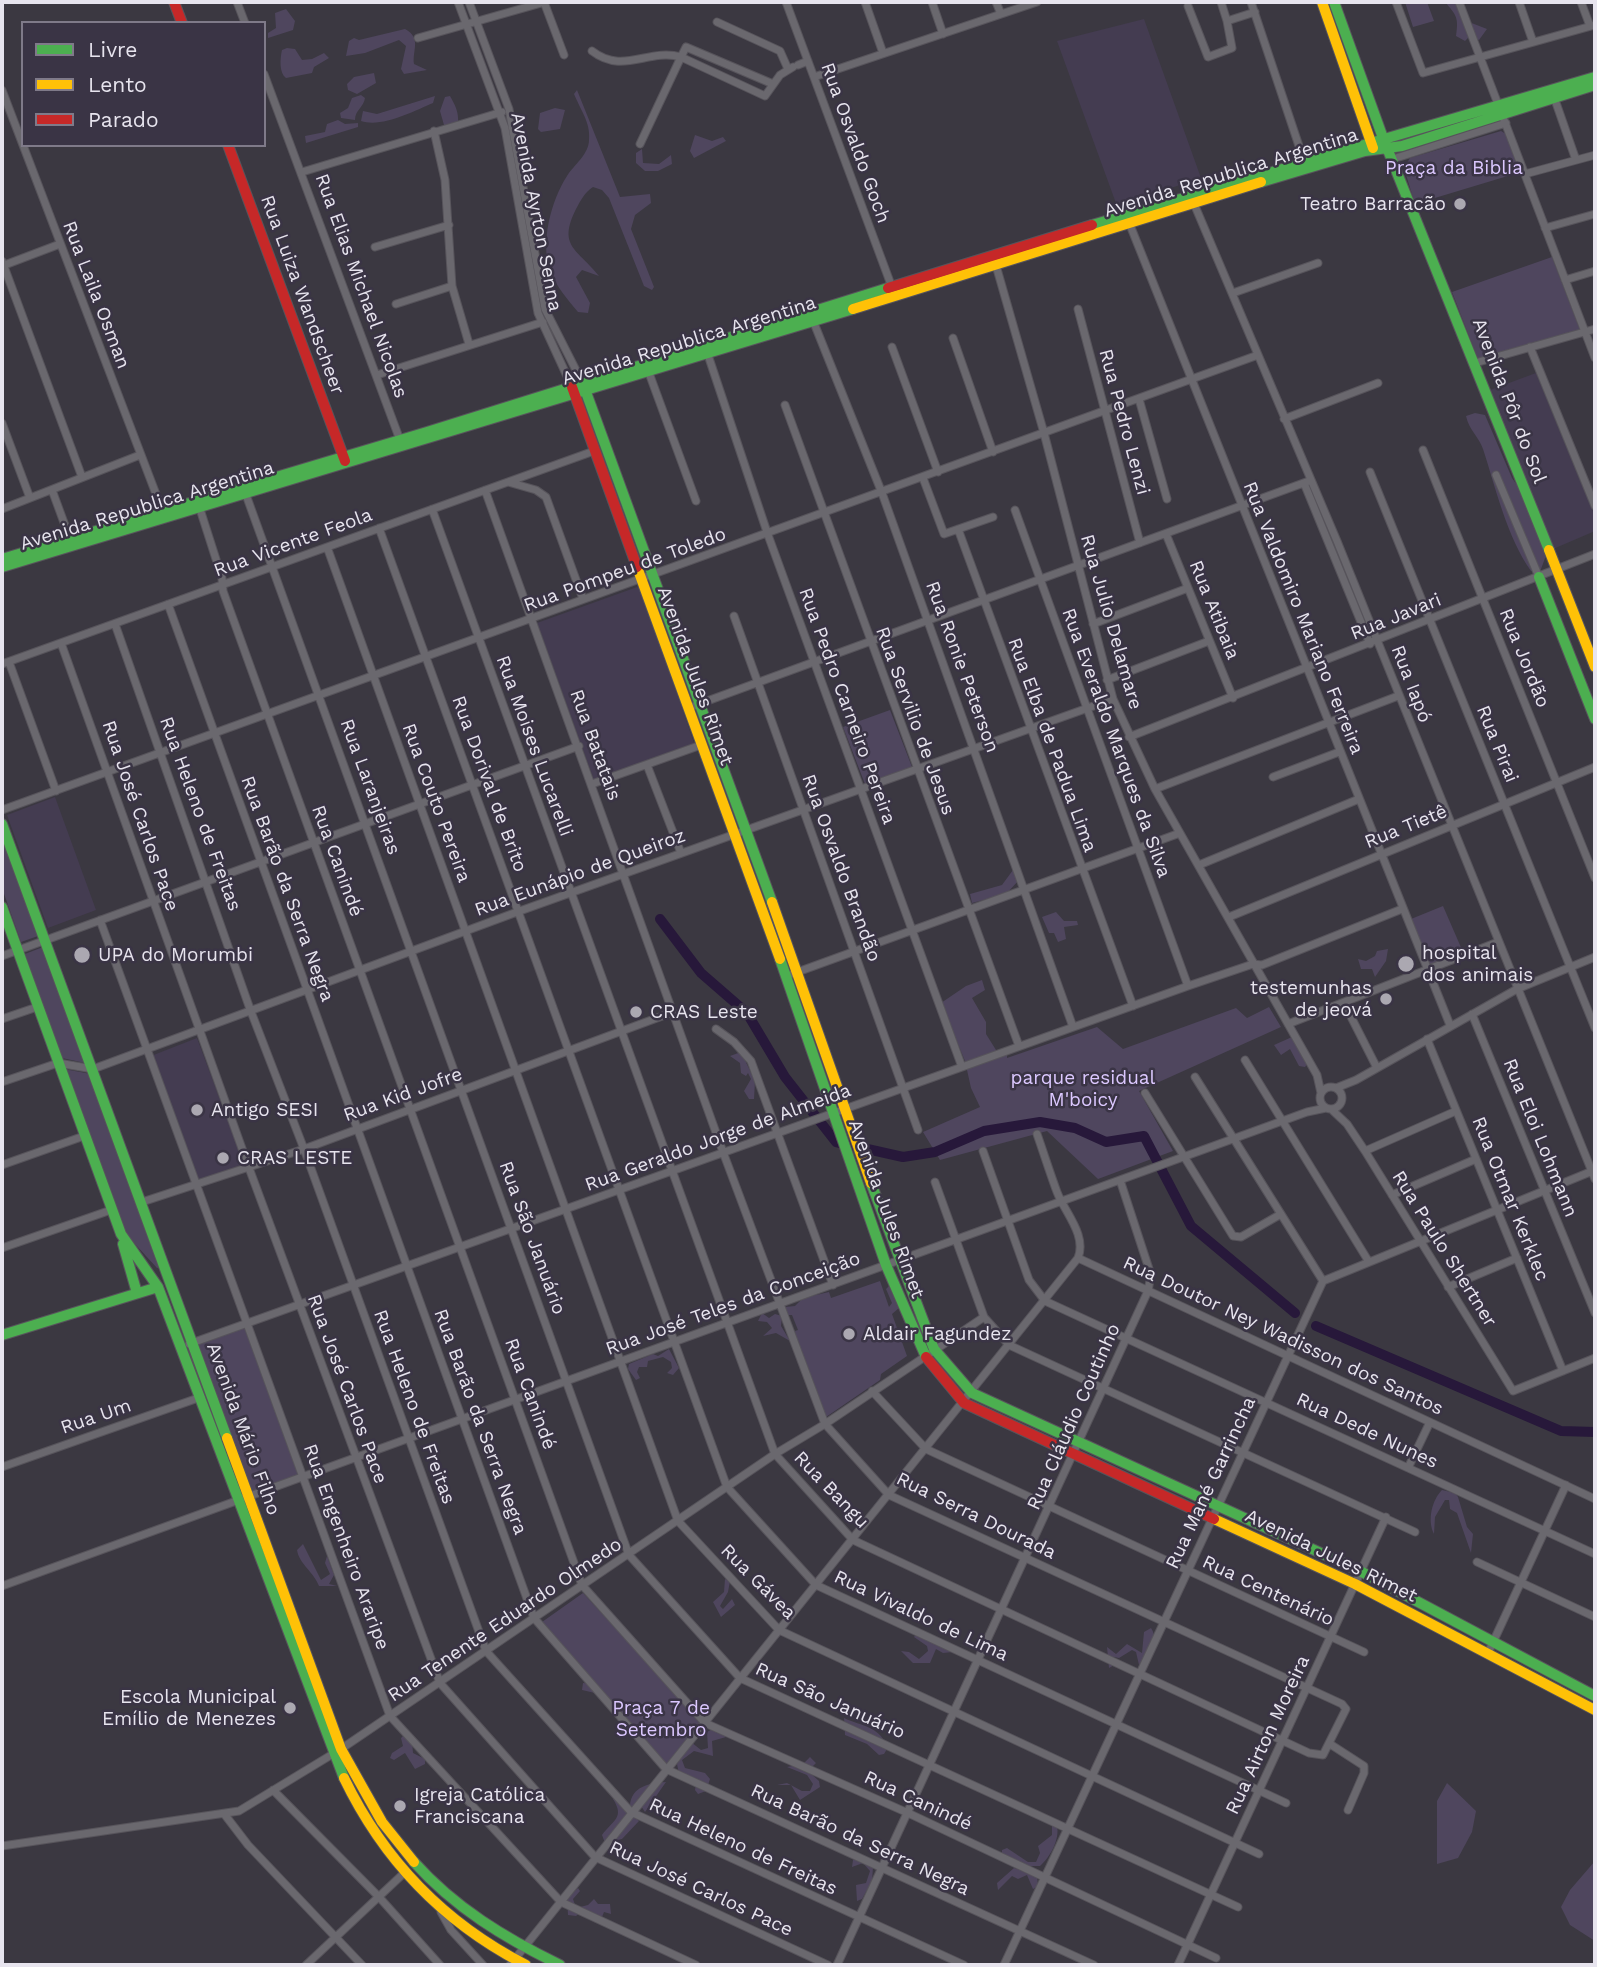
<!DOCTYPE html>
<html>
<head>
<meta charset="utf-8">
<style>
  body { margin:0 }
  #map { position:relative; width:1597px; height:1967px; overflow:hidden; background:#3b3841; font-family:"Work Sans",sans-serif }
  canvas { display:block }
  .frame { position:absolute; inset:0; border:4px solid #e7e4ee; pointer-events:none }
  .legend { position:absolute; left:21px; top:21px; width:245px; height:126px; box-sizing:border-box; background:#3a3445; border:2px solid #7f7a89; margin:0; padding:9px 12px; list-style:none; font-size:21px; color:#e7e4ee }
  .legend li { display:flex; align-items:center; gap:14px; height:35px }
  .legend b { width:35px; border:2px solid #7f7a89 }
</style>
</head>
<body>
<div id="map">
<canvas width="1597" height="1967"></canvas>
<div class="frame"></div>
<ul class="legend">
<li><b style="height:9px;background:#4caf50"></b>Livre</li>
<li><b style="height:9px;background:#ffc107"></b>Lento</li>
<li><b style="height:9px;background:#c62828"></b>Parado</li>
</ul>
</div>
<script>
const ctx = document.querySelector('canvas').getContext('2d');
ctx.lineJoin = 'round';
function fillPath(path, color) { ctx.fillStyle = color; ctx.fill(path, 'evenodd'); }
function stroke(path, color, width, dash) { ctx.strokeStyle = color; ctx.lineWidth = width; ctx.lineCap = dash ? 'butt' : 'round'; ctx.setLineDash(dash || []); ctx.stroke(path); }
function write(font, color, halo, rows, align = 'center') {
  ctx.font = font + ' "Work Sans",sans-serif'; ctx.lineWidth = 5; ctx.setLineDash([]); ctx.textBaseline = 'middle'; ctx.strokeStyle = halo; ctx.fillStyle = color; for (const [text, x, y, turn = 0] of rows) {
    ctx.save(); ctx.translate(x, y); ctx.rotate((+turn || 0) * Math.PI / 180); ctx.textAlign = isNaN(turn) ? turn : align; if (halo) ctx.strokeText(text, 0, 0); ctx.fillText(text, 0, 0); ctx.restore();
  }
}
fillPath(new Path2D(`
  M1144 19 1201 178 1117 206 1057 41Z
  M1536 373 1595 516V531L1553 549 1490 390Z
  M640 586 694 743 594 780 537 623Z
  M55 797 96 910 48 928 7 815Z
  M197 1038 244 1164 197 1182 151 1056Z`), '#443c51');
fillPath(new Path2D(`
  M1405 2H1427L1434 21 1413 27Z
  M1445 2H1461L1469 22 1487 29 1479 40 1469 37 1465 41 1456 36C1459 17 1456 15 1445 2Z
  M286 9 295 21 293 30 268 38V33L276 28 275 13Z
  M405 29C422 38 412 51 414 64L427 70 404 74 401 69 406 46 399 40 365 53 346 56 349 41 354 38 359 40Z
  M287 48 295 49 302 60 312 59 324 53 329 58 314 67 312 73 286 78C279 73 280 59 282 50Z
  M374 73 376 83 357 94 348 90 347 84 354 77Z
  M577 90 620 197 650 194 651 203 635 215 631 229 654 287 652 290 644 286 609 198 602 190 593 187C584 193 581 200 576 209 557 247 578 249 599 276L582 270 576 277 590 303 588 313 578 312C568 300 556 286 550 271 540 242 551 201 567 176 574 165 589 154 589 140 591 123 580 109 574 94Z
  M361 95 365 98C364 107 355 110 355 120L341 118 340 113 348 108 352 98Z
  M435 96 433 103C414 111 382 128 361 121L363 111 377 114Z
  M450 96C455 105 459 112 458 123L447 126 444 125 440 111 445 97Z
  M555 108 565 110 560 129 541 132 538 129 540 113Z
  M338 120 345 124 358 123V127L306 143 305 136 325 132 327 124Z
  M1501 131 1506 134 1521 172 1415 204 1404 168 1410 158Z
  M695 135 712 141 723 137 726 141 694 158 690 151Z
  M642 149 643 163 659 164 671 155 672 164 658 171H645L636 163V153Z
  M1552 257 1580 330 1478 359 1452 292Z
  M1475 413 1485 415 1512 478 1530 503 1548 550 1541 569 1531 571C1507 537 1496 489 1483 449 1479 437 1469 430 1466 416Z
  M890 710 912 767 865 784 843 727Z
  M2 837 38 936 21 942 2 888Z
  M1013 870H1016L1019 880 1006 894 972 903 970 894 1002 885Z
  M1443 906 1463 952 1430 965 1411 919Z
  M1056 912 1064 921H1077L1078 925 1064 927 1066 939 1058 942 1054 933H1049L1042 917Z
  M43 947 85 1063 62 1058 25 954Z
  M1388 949 1386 961 1375 977 1372 969H1361L1358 959 1366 961 1375 956 1377 951Z
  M982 980 985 990 972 998 986 1022V1034L996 1050H1007V1058L1097 1027 1123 1049 1236 1008 1247 1018 1269 1007 1281 1027 1139 1091 1173 1151 1098 1179 1047 1131 940 1160 923 1132 980 1107 971 1088 965 1061 941 1003 966 986Z
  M1292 1037 1308 1063 1305 1067 1299 1066 1290 1049 1281 1055 1274 1045Z
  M741 1052 755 1081 754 1099H749L744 1091 751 1079 748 1073 746 1076 741 1073 740 1063 730 1056Z
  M64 1069 91 1074 162 1267 157 1268 124 1232Z
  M880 1281 889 1307 892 1303 886 1289 889 1286 899 1308 892 1314 907 1356 881 1374 880 1380 826 1417 796 1341 795 1331 798 1330 792 1315H788L785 1307 795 1306 803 1298 829 1292 831 1298Z
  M762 1313 769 1318 775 1314 782 1316 781 1326 790 1341 776 1333 763 1336 772 1328 767 1322 758 1321Z
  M247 1327 302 1475 249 1494 196 1345Z
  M669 1349 679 1368 673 1375 667 1373 672 1368 671 1362 663 1357 648 1361 647 1367H639L637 1372 640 1378 636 1380 628 1369 629 1364 653 1354 658 1356Z
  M1442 1490 1455 1493 1458 1497 1467 1527 1473 1534 1471 1553 1457 1513 1450 1509 1449 1500H1445L1435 1517 1434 1534C1427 1520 1432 1500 1442 1490Z
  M303 1544 321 1580 330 1574 325 1563 327 1556 334 1575 329 1584 337 1586H319C314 1572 299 1564 297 1550Z
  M725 1579 730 1581 728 1592 720 1606 723 1609 732 1599 735 1605 721 1617 713 1602 724 1592Z
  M583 1593 702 1723 666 1767 595 1693 582 1690 583 1683 595 1684 542 1622Z
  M1151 1628C1160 1641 1146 1654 1139 1665L1136 1652 1132 1650 1119 1658 1114 1657 1116 1664 1109 1668 1107 1647 1116 1654 1127 1644 1142 1653 1144 1632Z
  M916 1634 951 1649 953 1652 943 1653 936 1649 930 1663H913L901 1651 909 1652 919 1659 928 1651 927 1646 914 1637Z
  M844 1718C861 1726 883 1727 887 1749L884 1754 879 1755 867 1744 845 1735Z
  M714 1728 726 1737 712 1741 713 1756 694 1751 682 1760 685 1768 705 1773 710 1779 706 1791 698 1794 695 1790 696 1784 679 1774 677 1764 691 1742 701 1750 708 1748 707 1732Z
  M404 1735 412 1741 413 1753 425 1759V1764L415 1769 405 1753 394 1760 390 1758 392 1753 403 1746 401 1738Z
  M810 1757 816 1763 808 1771 819 1781 820 1787 800 1800 791 1785H777L787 1783 802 1791H810L813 1784 807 1775 787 1767 803 1764Z
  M666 1782 645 1812 641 1806H630C631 1786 650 1783 666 1782Z
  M1447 1783 1476 1811 1472 1832 1458 1858 1437 1864V1801Z
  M616 1798 639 1821 622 1839 605 1843 602 1835C613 1820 625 1818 613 1799Z
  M1052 1825H1057C1060 1840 1050 1857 1040 1866H1024L1002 1855V1850L1007 1848 1028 1862H1036L1040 1853 1038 1846 1052 1835Z
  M857 1858 873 1867 872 1881 862 1899 857 1901 856 1885 866 1883 870 1871 863 1863 852 1867 853 1860Z
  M1595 1861V1941L1570 1925 1561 1907 1570 1890Z
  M1014 1868 1037 1875 1038 1886 1033 1889 1027 1875 1018 1879 1012 1876 998 1890 997 1883Z
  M578 1888 580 1891 573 1899 576 1908 588 1905 594 1899 598 1904H610L611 1914 604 1912 602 1917 582 1911 576 1916 568 1915 567 1898Z`), '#4f465e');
stroke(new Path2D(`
  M660 919 701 973 747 1013 785 1077 836 1142 903 1157 935 1152 984 1131 1040 1122 1075 1128 1106 1142 1144 1136 1191 1226 1295 1313
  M1316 1326 1561 1431 1595 1432`), '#27183a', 10);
const street = new Path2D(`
  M237 2 245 23
  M458 2 505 128 538 313 572 387
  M469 2 509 109 545 309 583 384
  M544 2 564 55
  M786 2 893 290
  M865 2 883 53
  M932 2 943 34
  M996 2 1001 14
  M1221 2 1227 21
  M1251 2 1305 164
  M1396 2 1423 73 1595 25
  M1459 2 1595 358
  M1519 2 1533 42
  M1581 2 1590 26
  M1188 6 1208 57 1232 48 1227 21 1255 12
  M717 22 780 51 788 69
  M418 38 545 2
  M592 51C623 75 648 48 681 57L686 47 773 84
  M798 65 808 61
  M264 74 400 440
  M814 77 1037 2
  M2 90 164 515
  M1554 97 1576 160
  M434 131 445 180 452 286 469 344
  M640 144 681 57 765 96 780 75 793 67
  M1393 159 1506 123
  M302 172 502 112
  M1525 174 1595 155
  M1192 199 1337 541 1595 1179
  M1128 220 1450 1025
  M1545 228 1595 214
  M375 247 449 225
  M2 261 82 477
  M995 262 1044 433 1113 699 1155 789 1317 1075 1321 1093
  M2 266 60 244
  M1565 280 1595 271
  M1233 293 1318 263
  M396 304 452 286
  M1078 309 1140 543
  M812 318 882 493 1073 1027
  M953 338 993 452
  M892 347 938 472
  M1530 347 1595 506
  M708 355 768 535 962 1067
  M1475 363 1595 329
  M649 373 696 501
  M377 375 543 322
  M1139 399 1167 499
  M785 405 1019 1046
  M1284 419 1378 383
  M2 423 30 498
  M1423 450 1595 878
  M1370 472 1595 1028
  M1496 475 1539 577
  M923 478 944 534 993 517
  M508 482 536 490 546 497 583 599
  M1304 483 1370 644
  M52 490 70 539
  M245 492 629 1555 740 1678 1238 1907
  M199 506 222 578 223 591 582 1585 705 1723 908 1813 1216 1958
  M2 509 140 455
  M432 509 775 1454 853 1540 1309 1753 1323 1755 1346 1709 1342 1704 889 1495 825 1424 723 1152 485 490
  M1015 510 1188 986
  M379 528 727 1487 816 1585 1286 1803
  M958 529 1133 1006
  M1166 534 1233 698
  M327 547 678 1521 779 1630 1259 1854
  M168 604 534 1618 666 1769 1094 1965
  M734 616 918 1130
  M115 624 250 1009 304 1149 486 1651 631 1812 964 1965
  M1093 624 1188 588
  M61 643 249 1168 440 1683 595 1857 828 1965
  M9 662 56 791
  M2 664 594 451
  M1107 680 1209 641
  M688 708 1309 481
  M1129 737 1595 554
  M647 765 681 853
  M1273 777 1339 752
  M592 784 701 745
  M1155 789 1398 696
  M2 810 1258 355
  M1199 865 1359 799
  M1229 917 1595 767
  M100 920 390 1716 561 1902 696 1965
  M2 956 579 746
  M792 974 1180 833
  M1344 1003 1377 1068
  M1472 1014 1595 1313
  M2 1019 37 1007
  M1288 1024 1498 942
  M716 1029 734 1042 751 1061 833 1285
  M1427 1039 1563 1371
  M1245 1060 1369 1262
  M1195 1077 1323 1281
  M2 1082 58 1063 93 1069 517 912 1113 699
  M1320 1098a11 11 0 1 1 22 0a11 11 0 1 1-22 0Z
  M1336 1088 1356 1080 1517 989 1595 957
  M1145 1093 1233 1236 1241 1237 1281 1214
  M1331 1109 1347 1124 1365 1151 1513 1391 1595 1358
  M983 1151 1029 1280 1045 1301 1595 1554
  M1365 1151 1456 1111
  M2 1165 84 1136
  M935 1182 984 1317 1009 1345 1415 1532
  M1392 1195 1476 1159
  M142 1202 304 1149 673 1012
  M2 1248 111 1210
  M1078 1258 1595 1499
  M1448 1287 1517 1258
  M189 1344 1188 986 1253 964 1262 965 1402 909
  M872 1391 926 1449 1364 1652
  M2 1467 201 1397
  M1408 1468 1430 1422
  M1477 1562 1595 1617
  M2 1586 1307 1112 1326 1108
  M1488 1653 1566 1485
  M1330 1744 1364 1766V1773L1348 1810
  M273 1790 379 1897 440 1965
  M225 1815 248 1845 362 1965
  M2 1846 239 1811 341 1749 775 1454 825 1424 984 1317
  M441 1912 451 1930 483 1965
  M306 1965 403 1874
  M510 1965 1078 1258C1087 1235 1065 1213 1057 1192 1050 1173 1044 1154 1037 1134
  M837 1965 1148 1291 1151 1275 1120 1180
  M1004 1965 1323 1281 1595 1170
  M1178 1965 1386 1517`);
const fast = new Path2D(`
  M1334 2 1383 138 1549 550
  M1261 182 1365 151 1402 146 1595 85
  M1092 225 1595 77
  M583 384 772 902
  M2 559 427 432 888 288
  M2 567 853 309
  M1539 577 1595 719
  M2 824 227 1438
  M2 907 121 1234 158 1287 344 1778
  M780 959 886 1265 926 1357
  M871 1183 934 1349 972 1393 1360 1571 1595 1696
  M123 1244 137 1293
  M2 1335 158 1287
  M414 1862C455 1908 505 1938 560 1965`);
const slow = new Path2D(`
  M1322 2 1373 148
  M853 309 1261 182
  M1549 550 1595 667
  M637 567 780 959
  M772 902 871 1183
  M227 1438 341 1749 382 1822 414 1862
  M1214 1519 1355 1584 1595 1710
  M344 1778C384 1861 444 1923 526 1965`);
const jam = new Path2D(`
  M174 2 182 23
  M228 145 345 461
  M888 288 1092 225
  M572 387 637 567
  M926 1357 964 1403 1214 1519`);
stroke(street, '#57545b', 9);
stroke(fast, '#57545b', 12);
stroke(slow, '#57545b', 12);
stroke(jam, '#57545b', 12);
stroke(street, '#6a686e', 7);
stroke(fast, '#4caf50', 10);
stroke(slow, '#ffc107', 10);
stroke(jam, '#c62828', 10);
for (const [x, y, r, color] of [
  [1460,204,7,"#aba8b1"],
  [82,955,9,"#aba8b1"],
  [1406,964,9,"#aba8b1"],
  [1386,999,7,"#aba8b1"],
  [636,1012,7,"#aba8b1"],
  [197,1110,7,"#aba8b1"],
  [223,1158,7,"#aba8b1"],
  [849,1334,7,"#aba8b1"],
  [290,1708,7,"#aba8b1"],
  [400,1806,7,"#aba8b1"]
]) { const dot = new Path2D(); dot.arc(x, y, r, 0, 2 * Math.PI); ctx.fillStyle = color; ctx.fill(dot); stroke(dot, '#3a3445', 2.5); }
write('19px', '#e7e4ee', '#3a3445', [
  ["Rua Osvaldo Goch",855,143,70],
  ["Avenida Republica Argentina",1231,173,-17],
  ["Avenida Ayrton Senna",536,212,79],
  ["Rua Elias Michael Nicolas",361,286,70],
  ["Rua Laila Osman",96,295,69],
  ["Rua Luiza Wandscheer",302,295,70],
  ["Avenida Republica Argentina",689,341,-17],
  ["Avenida Pôr do Sol",1509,401,69],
  ["Rua Pedro Lenzi",1124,422,75],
  ["Avenida Republica Argentina",147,506,-17],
  ["Rua Vicente Feola",293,543,-20],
  ["Rua Pompeu de Toledo",625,570,-20],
  ["Rua Atibaia",1214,610,68],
  ["Rua Javari",1396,617,-22],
  ["Rua Valdomiro Mariano Ferreira",1303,618,68],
  ["Rua Julio Delamare",1111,622,74],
  ["Rua Jordão",1524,658,68],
  ["Rua Ronie Peterson",962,667,70],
  ["Avenida Jules Rimet",695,676,70],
  ["Rua Iapó",1411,684,69],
  ["Rua Pedro Carneiro Pereira",847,706,70],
  ["Rua Servilio de Jesus",915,721,70],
  ["Rua Everaldo Marques da Silva",1116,743,70],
  ["Rua Pirai",1497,744,68],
  ["Rua Batatais",595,745,70],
  ["Rua Elba de Padua Lima",1052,745,70],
  ["Rua Moises Lucarelli",534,746,70],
  ["Rua Dorival de Brito",489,784,70],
  ["Rua Laranjeiras",370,787,70],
  ["Rua Couto Pereira",436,803,70],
  ["Rua Heleno de Freitas",200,814,70],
  ["Rua José Carlos Pace",140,816,71],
  ["Rua Tietê",1406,827,-22],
  ["Rua Canindé",337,861,70],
  ["Rua Osvaldo Brandão",841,868,70],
  ["Rua Eunápio de Queiroz",580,873,-20],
  ["Rua Barão da Serra Negra",287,889,70],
  ["Rua Kid Jofre",403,1095,-20],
  ["Rua Geraldo Jorge de Almeida",718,1138,-20],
  ["Rua Eloi Lohmann",1540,1138,68],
  ["Rua Otmar Kerklec",1510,1199,68],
  ["Avenida Jules Rimet",886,1209,70],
  ["Rua São Januário",532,1238,70],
  ["Rua Paulo Shertner",1444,1249,58],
  ["Rua José Teles da Conceição",733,1304,-20],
  ["Rua Doutor Ney Wadisson dos Santos",1283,1336,25],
  ["Rua José Carlos Pace",347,1389,70],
  ["Rua Canindé",530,1394,70],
  ["Rua Heleno de Freitas",414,1407,70],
  ["Rua Um",96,1417,-19],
  ["Rua Cláudio Coutinho",1074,1417,-66],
  ["Rua Barão da Serra Negra",480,1422,70],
  ["Avenida Mário Filho",243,1429,70],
  ["Rua Dede Nunes",1367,1431,25],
  ["Rua Mané Garrincha",1211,1483,-65],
  ["Rua Bangu",831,1490,46],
  ["Rua Serra Dourada",976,1516,26],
  ["Rua Engenheiro Araripe",346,1547,70],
  ["Avenida Jules Rimet",1331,1556,26],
  ["Rua Gávea",758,1582,45],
  ["Rua Centenário",1268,1591,25],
  ["Rua Vivaldo de Lima",921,1616,25],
  ["Rua Tenente Eduardo Olmedo",505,1620,-34],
  ["Rua São Januário",830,1701,24],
  ["Rua Airton Moreira",1268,1735,-65],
  ["Rua Canindé",918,1801,25],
  ["Rua Barão da Serra Negra",860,1840,25],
  ["Rua Heleno de Freitas",743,1847,25],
  ["Rua José Carlos Pace",701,1889,25]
]);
write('19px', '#dcc8ff', '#3a3445', [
  ["Praça da Biblia",1454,168],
  ["parque residual",1083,1078],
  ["M'boicy",1083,1100],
  ["Praça 7 de",661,1708],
  ["Setembro",661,1730]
]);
write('19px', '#e7e4ee', '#3a3445', [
  ["Teatro Barracão",1446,204,"right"],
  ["hospital",1422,953],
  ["dos animais",1422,975],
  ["UPA do Morumbi",98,955],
  ["testemunhas",1372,988,"right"],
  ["de jeová",1372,1010,"right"],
  ["CRAS Leste",650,1012],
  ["Antigo SESI",211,1110],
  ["CRAS LESTE",237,1158],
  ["Aldair Fagundez",863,1334],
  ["Escola Municipal",276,1697,"right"],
  ["Emílio de Menezes",276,1719,"right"],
  ["Igreja Católica",414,1795],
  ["Franciscana",414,1817]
], 'left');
</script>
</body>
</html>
